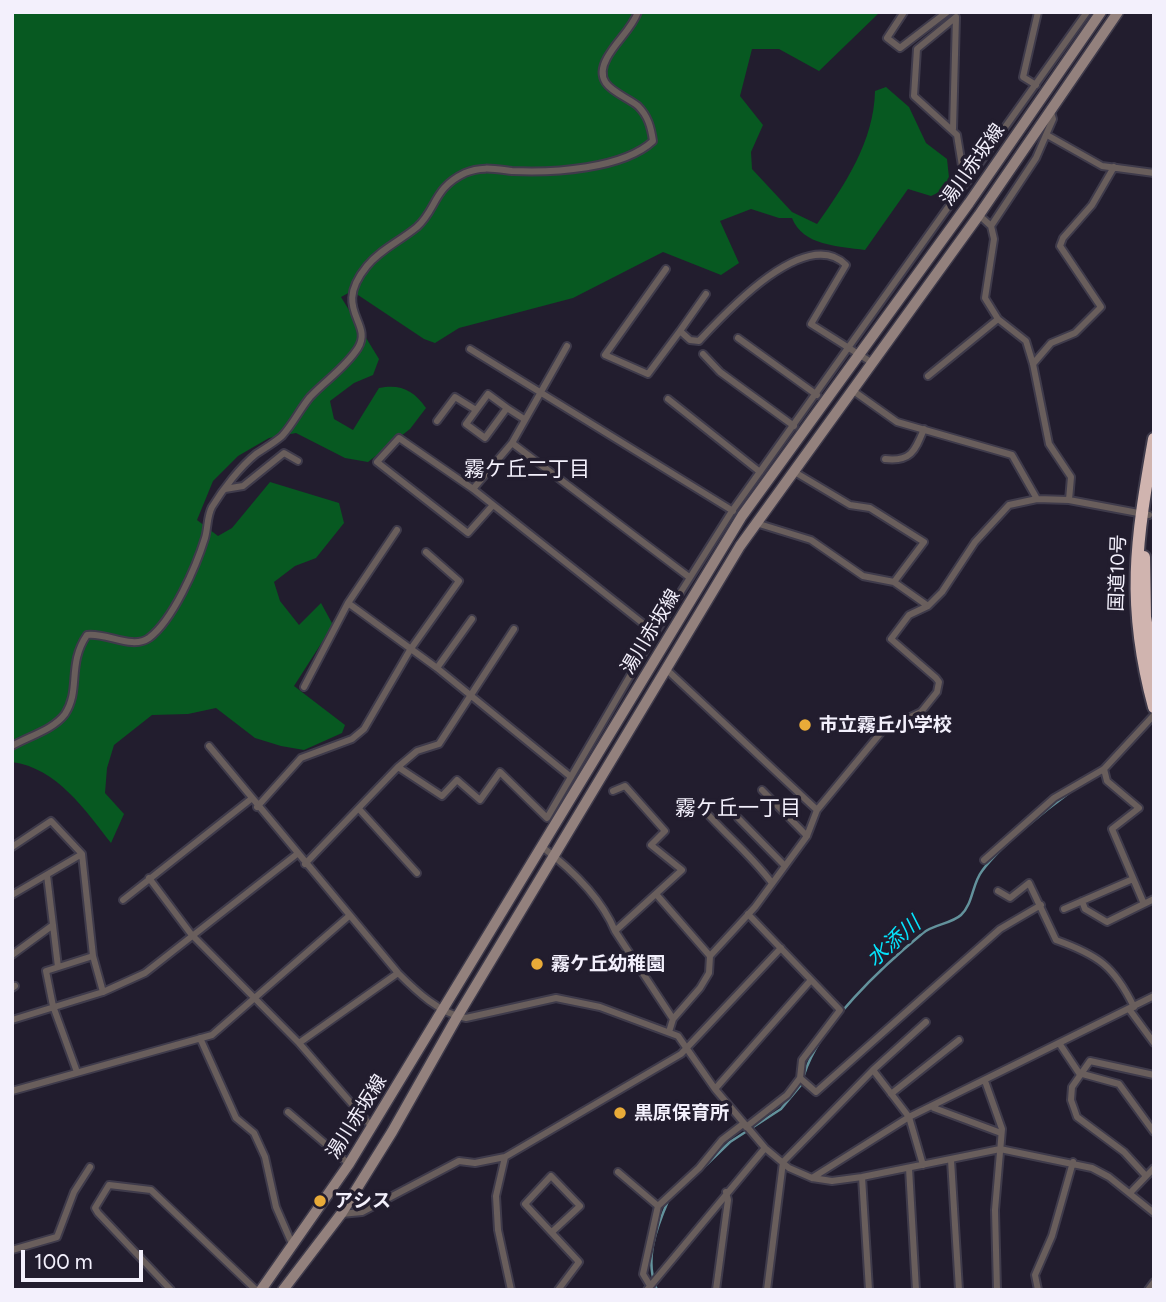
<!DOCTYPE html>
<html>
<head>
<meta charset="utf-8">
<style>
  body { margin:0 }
  #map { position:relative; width:1166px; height:1302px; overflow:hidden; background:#221d2e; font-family:Figtree,sans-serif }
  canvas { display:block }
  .frame { position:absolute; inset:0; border:14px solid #f3f0fc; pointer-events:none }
  .scale { position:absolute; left:21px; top:1250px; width:122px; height:32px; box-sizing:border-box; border:4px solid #f3f0fc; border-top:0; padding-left:9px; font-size:21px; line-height:24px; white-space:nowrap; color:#f3f0fc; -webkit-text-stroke:5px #221d2e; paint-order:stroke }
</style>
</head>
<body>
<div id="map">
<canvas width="1166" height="1302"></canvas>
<div class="frame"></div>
<div class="scale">100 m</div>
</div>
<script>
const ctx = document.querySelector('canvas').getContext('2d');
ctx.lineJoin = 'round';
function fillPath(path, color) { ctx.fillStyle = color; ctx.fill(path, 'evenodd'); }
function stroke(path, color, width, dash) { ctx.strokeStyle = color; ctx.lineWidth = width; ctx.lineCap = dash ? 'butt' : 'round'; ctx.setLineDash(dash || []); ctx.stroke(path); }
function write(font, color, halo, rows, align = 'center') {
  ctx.font = font + ' Figtree,"Noto Sans JP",sans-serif'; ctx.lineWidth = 7; ctx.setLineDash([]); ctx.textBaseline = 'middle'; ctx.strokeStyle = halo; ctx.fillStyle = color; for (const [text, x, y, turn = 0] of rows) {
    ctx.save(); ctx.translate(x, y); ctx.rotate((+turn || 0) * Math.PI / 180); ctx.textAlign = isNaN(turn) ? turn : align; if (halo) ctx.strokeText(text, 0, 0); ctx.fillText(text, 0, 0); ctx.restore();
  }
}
fillPath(new Path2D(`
  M12 12H880L819 71 779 49H752L740 96 763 125 751 152 752 169 792 212 817 224C845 185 874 141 875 91L886 87 909 107 926 143 947 159 950 187 931 196 908 189 865 250C838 246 803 246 792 218H779L751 209 720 221 739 263 721 275 663 252 573 298 459 328 435 343 424 339 352 291 341 297 379 359 373 375 354 383 330 401 334 419 353 430 379 388C401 384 413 390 426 408L410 429 368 462 345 458 296 433 269 438 238 456 213 481 197 520 218 536 232 528 270 482 339 503 344 523 316 558 295 566 274 582 280 601 299 625 321 603 333 625 294 686 345 725 342 733 304 750 281 746 255 738 216 708 188 714 152 715 114 745 107 768 105 793 124 814 111 843C85 810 57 768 12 762Z`), '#075921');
stroke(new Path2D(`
  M804 1075C819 1025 883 966 923 933 934 924 951 924 961 915 973 904 972 884 982 871 1000 846 1047 809 1073 790
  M703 1168 730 1142 781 1109 801 1085
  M657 1290C644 1260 656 1229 668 1201`), '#63929c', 2.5);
const street = new Path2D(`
  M904 12 887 38 900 48 947 12
  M1036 85 1023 77 1038 12
  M953 129 956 17 917 49 914 96 957 135 963 172 968 181
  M1047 135 1102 166 1154 173
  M979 215 991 226 994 239 985 298 998 319 1026 341 1033 364 1049 444 1071 477 1069 500
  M991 226 1036 158 1053 119 1050 109
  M666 269 605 355 648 374 680 331 690 340 699 341C726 312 806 225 846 265L811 324 871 362
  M680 331 706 294
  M738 338 817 395
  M567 346 512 443 473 489 655 633
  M470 349 733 511
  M703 354 720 372 794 426
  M1033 364 1051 343 1075 333 1101 307 1060 246 1063 238 1092 205 1114 167
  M928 376 998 319
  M852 390 897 422 1012 455 1037 499
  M668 399 760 472
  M507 408 488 394 466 424 485 438 507 408 524 419
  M437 421 455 397 476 410
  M512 443 689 577
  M885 459C911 462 915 451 924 429
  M793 471 850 505 870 508 924 542 894 582
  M225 489 243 486 284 453 298 461
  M473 489 399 438 377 462 468 533 493 505
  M756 523 811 540 863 576 894 582 928 606
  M348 603 437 668 571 777
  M437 668 472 619
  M666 669 817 810
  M304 687 348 603 397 530
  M12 746C29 736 53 730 65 714 81 690 67 664 87 635 106 632 132 650 149 638 173 620 196 567 205 538 208 528 207 516 212 507 223 489 240 467 256 454 265 448 274 443 282 436 293 424 300 409 310 397 326 380 345 368 358 348 374 322 331 310 367 266 381 249 400 241 417 227 437 209 433 188 465 173 481 166 495 169 512 171 553 173 623 169 653 141 651 127 648 116 638 106 622 93 591 87 607 58 616 41 631 30 638 12
  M209 746 398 973C416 991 440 1014 466 1018L556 998 600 1007 678 1036 715 1089 765 1148 789 1168 812 1178 832 1181 862 1177 1000 1149 1092 1168 1109 1177 1154 1213
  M398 767 442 796 457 780 480 800 500 772 547 818 655 633 732 511 1087 12
  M1104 769 1107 781 1139 808 1112 829 1144 904
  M762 790 807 836
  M613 791 625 786 665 831 651 845 682 870 615 931
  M257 807 301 758 352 739 364 729 410 650 459 581 426 552
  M359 809 417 873
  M703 809C727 836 750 854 772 883
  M738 818 785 866
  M541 846C570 868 601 897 615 931L673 1019 669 1032
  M12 847 51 821 82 854 93 956 103 992
  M984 860 1054 798 1104 769 1154 715
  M305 864 398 767 417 751 439 744 514 629
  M47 875 58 967
  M149 878 191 934 299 1043 372 1127
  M998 891 1010 898 1029 883 1056 940C1098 955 1114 966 1134 1007
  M656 894 710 956
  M12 895 82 854
  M123 900 251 799
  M1082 901 1085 909 1107 922 1154 899
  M1064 909 1133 879
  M748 914 840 1010 802 1060 800 1078
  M12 955 53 925
  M12 988 15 986
  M1129 1009 1154 1043
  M673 1019 700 988 709 973 710 956 755 907 807 836 817 810 883 730 921 712 937 692 939 682 936 678 891 639 909 615 928 606 942 592 975 542 1009 505 1037 499 1069 500 1149 515
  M12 1020 103 992 145 973 297 854
  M200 1038 236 1118 254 1133 265 1157 276 1207 293 1246
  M299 1043 398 973
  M1059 1043 1079 1073 1119 1084 1154 1132
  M873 1070 926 1022
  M77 1072 53 1006 46 971 93 956
  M985 1081 1002 1129 995 1210 997 1290
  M715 1089 811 980
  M12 1091 212 1035 349 916
  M891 1094 959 1040
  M934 1108 1001 1133
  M288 1112 349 1164
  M746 1127 787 1095 800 1078 816 1092 1000 929 1041 905
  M505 1157 496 1196 498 1230 511 1290
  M951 1160 959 1290
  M909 1168 916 1290
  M618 1172 658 1206 643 1274 649 1284
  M1146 1176 1124 1152 1077 1117 1071 1100 1072 1087 1090 1061 1154 1075
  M862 1177 869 1290
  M812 1178 909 1117 1154 996
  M1130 1193 1154 1168
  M658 1206 699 1168 722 1140 743 1124
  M341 1214 362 1212 459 1161 475 1163 505 1157 681 1054 781 948
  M552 1232 580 1206 551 1176 525 1204 579 1262 558 1290
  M12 1250 57 1237 74 1192 90 1167
  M171 1290 98 1213 95 1208 109 1185 151 1190 256 1290
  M647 1290 765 1148
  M716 1290 728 1200 726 1192
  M767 1290 783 1162 873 1070 909 1117 923 1165
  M1038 1290 1035 1275 1052 1236 1073 1162
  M1148 1290 1154 1282`);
const secondary = new Path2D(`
  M261 1290 349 1164 742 516 969 203 1101 12
  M283 1290 341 1214 392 1132 457 1017 740 546 979 215 1118 12`);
const highway = new Path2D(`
  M1154 439C1136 541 1126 604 1154 707
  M1144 557 1145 617 1154 670`);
stroke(street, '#3f3b4b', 10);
stroke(secondary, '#3f3b4b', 13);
stroke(highway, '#3f3b4b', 16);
stroke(street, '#695e5c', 6);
stroke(secondary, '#93817d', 10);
stroke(highway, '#d0b4af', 12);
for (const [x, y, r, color] of [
  [805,725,7,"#e9ab38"],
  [537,964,7,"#e9ab38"],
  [620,1113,7,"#e9ab38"],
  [320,1201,7,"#e9ab38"]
]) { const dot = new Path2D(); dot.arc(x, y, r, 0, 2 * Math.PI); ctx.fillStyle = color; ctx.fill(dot); stroke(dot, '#221d2e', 2.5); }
write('19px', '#f3f0fc', '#221d2e', [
  ["湯川赤坂線",973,165,-55],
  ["国道10号",1118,573,-88],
  ["湯川赤坂線",651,632,-59],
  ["湯川赤坂線",357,1117,-58]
]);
write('bold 19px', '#f3f0fc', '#221d2e', [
  ["市立霧丘小学校",819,725],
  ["霧ケ丘幼稚園",551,964],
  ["黒原保育所",634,1113],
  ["アシス",334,1201]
], 'left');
write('21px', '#f3f0fc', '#221d2e', [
  ["霧ケ丘二丁目",527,470],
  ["霧ケ丘一丁目",738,809]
]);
write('italic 21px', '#05e4fc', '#221d2e', [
  ["水添川",894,942,-41]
]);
</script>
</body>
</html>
